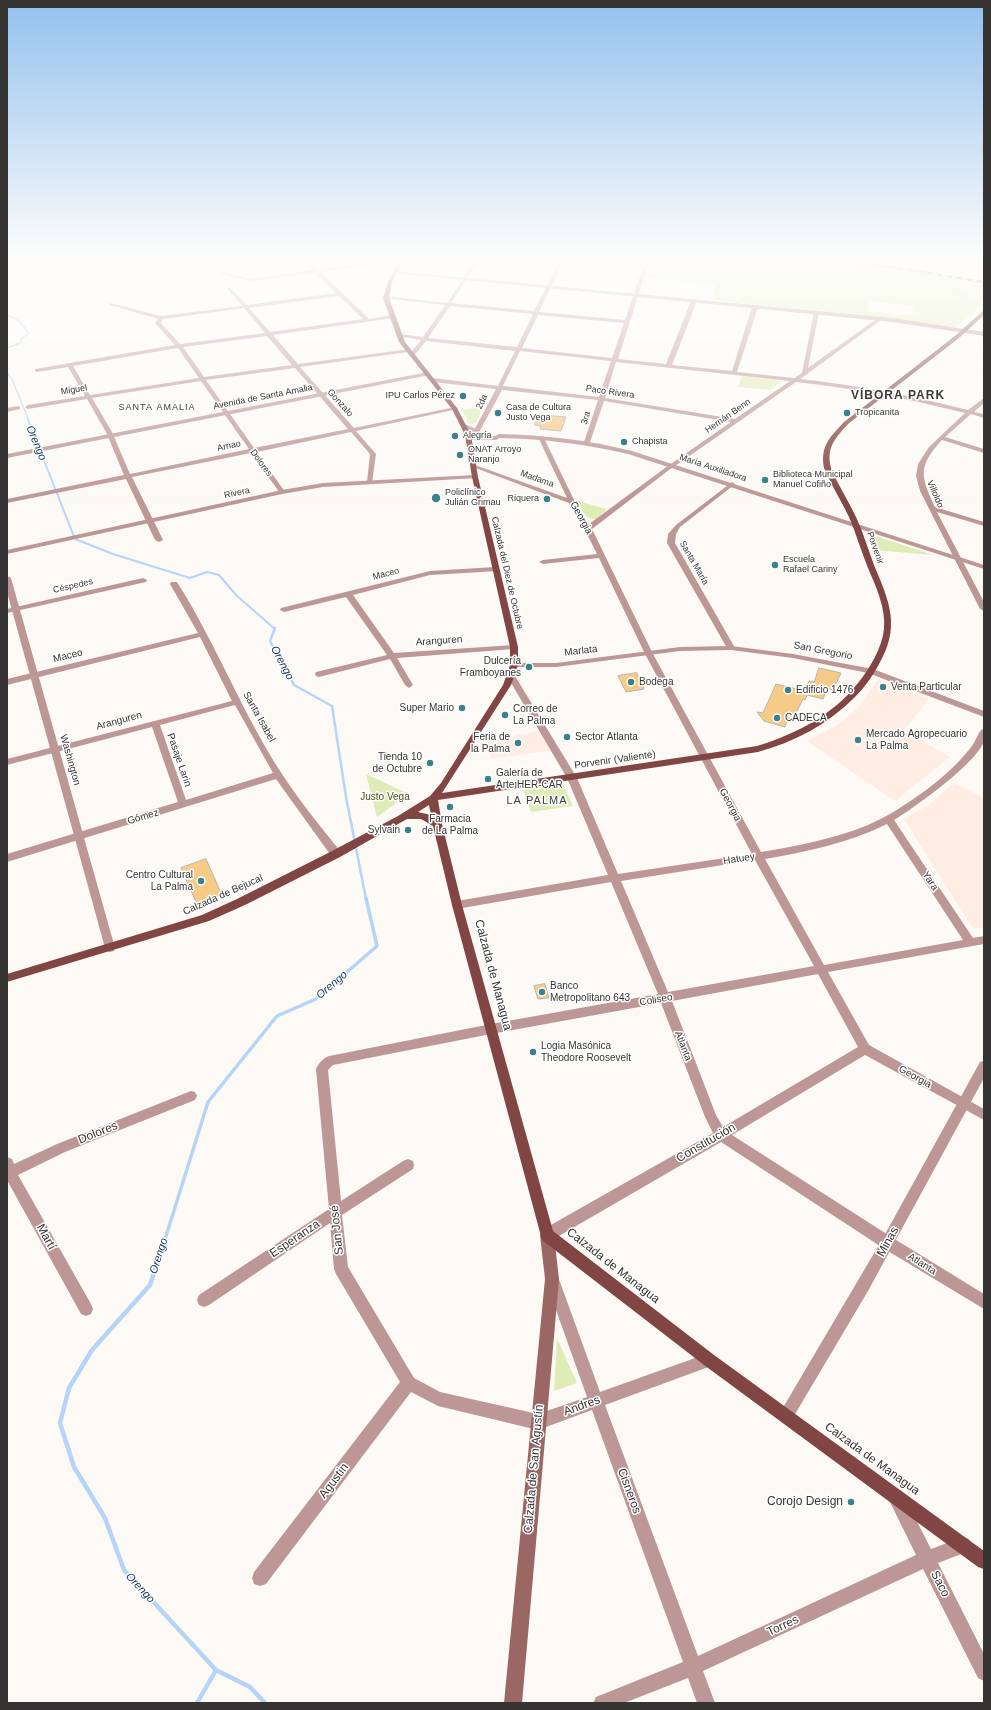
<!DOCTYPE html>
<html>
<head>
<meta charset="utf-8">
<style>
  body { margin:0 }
  #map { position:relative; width:991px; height:1710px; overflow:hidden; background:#fdfaf6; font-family:Helvetica,sans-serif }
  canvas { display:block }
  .frame { position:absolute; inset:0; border:8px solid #353432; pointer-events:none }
</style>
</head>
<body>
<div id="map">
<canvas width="991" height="1710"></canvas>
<div class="frame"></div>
</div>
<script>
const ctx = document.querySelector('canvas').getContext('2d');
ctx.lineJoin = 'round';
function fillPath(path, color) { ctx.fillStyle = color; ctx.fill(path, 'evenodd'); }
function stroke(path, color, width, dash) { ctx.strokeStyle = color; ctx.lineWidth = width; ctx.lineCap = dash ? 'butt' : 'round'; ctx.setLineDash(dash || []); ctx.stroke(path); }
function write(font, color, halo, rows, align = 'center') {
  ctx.font = font + ' Helvetica,sans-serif'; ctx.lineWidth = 3; ctx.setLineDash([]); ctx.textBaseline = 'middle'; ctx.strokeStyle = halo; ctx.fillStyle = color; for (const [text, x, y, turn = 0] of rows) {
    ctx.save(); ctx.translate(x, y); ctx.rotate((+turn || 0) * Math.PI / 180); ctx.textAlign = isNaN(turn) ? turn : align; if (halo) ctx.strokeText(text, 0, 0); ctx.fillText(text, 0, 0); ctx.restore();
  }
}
fillPath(new Path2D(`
  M879 679 929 699 904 730 950 757 895 801 807 741 839 724 858 708Z
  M540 731 553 750 492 759 484 747 490 740Z
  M954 783 984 798V927L973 929 904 819 930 804Z`), '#ffece3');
fillPath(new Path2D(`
  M653 262H835L935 275 983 284C988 309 971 312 957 327L947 326 883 318 713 300 715 284 647 278ZM869 301 913 306V315L868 311Z
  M742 376 782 381 770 390 738 387Z
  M483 407 476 423 469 424 462 410Z
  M578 501 607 509 596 519C584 519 583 511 578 501Z
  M867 533 933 555 874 550Z
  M366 774 409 794 377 817Z
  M563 784 573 806 531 812 523 789Z
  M557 1338 577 1383 554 1391Z`), '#e0ecb7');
stroke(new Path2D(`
  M940 278 966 297
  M7 315 19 321 29 333 22 338 20 343 7 348
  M7 373 12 379 29 421`), '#b5d4f7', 1.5);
stroke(new Path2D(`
  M28 420 75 539 113 554 190 578 207 572 219 575 237 596 275 629`), '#b5d4f7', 2);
stroke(new Path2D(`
  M275 628 270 641 294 685 332 706 346 797 366 899`), '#b5d4f7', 2.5);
stroke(new Path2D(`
  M161 1252 208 1102 277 1016 316 999 377 946 366 898`), '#b5d4f7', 3.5);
stroke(new Path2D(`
  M161 1251 150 1285 92 1350 69 1388 60 1423 74 1467 105 1518 124 1570 216 1670 250 1687 265 1703
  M197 1703 216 1670`), '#b5d4f7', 4.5);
const building = new Path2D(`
  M543 415 566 417 561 431 540 429 541 426 534 425 538 418H542Z
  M819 668 841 673 833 690 827 688 823 699 807 695 805 700 803 699 796 713 794 712 792 721 787 720 785 727 764 721 757 712 763 713 776 684 805 691 809 681 814 682Z
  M637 673 644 689 626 692 618 676Z
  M206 859 222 895 197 904 181 868Z
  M545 984 549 998 538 999 534 986Z`);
fillPath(building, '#f6cb87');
stroke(building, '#b6b4b0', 1);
fillPath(new Path2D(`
  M304 262H308L317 270 377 262H387L320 272 369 319 392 315 394 316V318L273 335 298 364 410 349 411 350 408 352 300 367 354 428 455 407 458 409 356 431 376 454 372 483 367 482 370 454 351 432 257 452 285 492 282 494 280 493 251 453 132 477 163 540 159 542 155 540 126 479 7 503V499L124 475 106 432 87 399 28 409 25 407 28 405 85 396 68 367 37 372 35 371V369L175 345 155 323 158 319 110 305V303L161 316 242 306 227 288 229 287 247 305 336 293 315 273 251 281 219 273 221 272 251 279 312 270ZM339 296 363 319 270 332 249 308ZM244 308 265 333 180 344 161 323 163 319ZM267 336 292 365 204 377 183 347ZM178 348 199 378 90 395 73 366ZM295 368 348 429 254 448 206 380ZM201 381 249 449 130 474 112 432 92 398Z
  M474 262H478L451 303 534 311 559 262H563L539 312 625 320 644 264 631 262H649L618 359 666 364 691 301 694 299 697 301 672 365 732 371 752 307 755 305 758 307 737 372 794 378 802 373 814 312 819 313 808 368 879 317 881 318V320L800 379C857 385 913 396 968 410L984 398V403L974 412 984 414V418L971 414 945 437 984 449V453L942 440C918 466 920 476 935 507L984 522V526L937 512 984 602V611L980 609 920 491 916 476 918 464 929 447 965 413C909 399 854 388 796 382L669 470 592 529 653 654 761 852C797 846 834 839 868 825 901 811 953 774 974 743 976 739 978 734 981 730L984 729C984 733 985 738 984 741 977 763 914 808 894 820L973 938 984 936V944L828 972 869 1045 984 1109V1120L865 1055 732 1135 893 1238 984 1294V1309L883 1248 721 1142 552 1240 547 1241 542 1240 540 1235 542 1230 713 1133 705 1117 661 1003 491 1034 333 1065 328 1070 341 1201 403 1161 408 1159 413 1161 414 1165 413 1169 342 1215 348 1267 414 1378 440 1392 538 1414 587 1397 546 1282 548 1277 553 1275 558 1277 560 1282 600 1392 709 1353 714 1355 716 1360 714 1365 605 1405 698 1656 916 1555 889 1500 891 1494 897 1492 903 1494 931 1549 963 1537 969 1539 971 1545 969 1551 938 1563 984 1654V1681L978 1678 923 1569 703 1671 715 1703H697L688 1678 624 1703H593L596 1697 683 1662 592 1410 538 1430 438 1406 411 1392 266 1584 260 1586 254 1584 252 1578 254 1572 400 1382 336 1274 334 1269 330 1223 209 1305 204 1307 199 1305 197 1300 199 1295 329 1209 316 1069C319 1063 323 1058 329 1056L491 1024 658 994 611 882 457 909 453 908 452 905 453 902 457 901 608 875 567 778 507 676 508 674 511 673 515 676 577 778 618 874 752 854 645 654 599 558 543 564 539 562 543 560 597 554 584 528 569 503 470 466 475 465 567 498 538 437 543 436 575 502 589 524 665 468 731 422 604 401 590 442 587 444 584 442 598 400 502 390 476 438 471 439 470 438 496 389 433 382 430 380 433 378 498 386 515 351 426 341 414 356H410L409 355 421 340 396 336 399 334 423 337 445 305 383 298 386 296 447 303ZM450 306 533 314 517 347 428 338ZM538 315 624 323 612 358 522 348ZM520 351 611 361 599 397 503 386ZM616 362 790 381 735 419 605 398ZM887 824 963 940 824 965 765 859C806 852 849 843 887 824ZM755 860 814 966 668 992 621 881ZM818 974 858 1047 723 1127 716 1115 672 1001Z
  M18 406 20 407V409L7 412V408Z
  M732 482 735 484 734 485 680 527 676 534 675 543 735 648 731 650 727 648 667 543 668 534 676 525Z
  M495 567 499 569 498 571 430 575 353 595 394 653 514 645 518 647 514 649 397 658 413 685 409 688 405 685 390 659 319 677 316 676 315 674 316 672 387 655 346 597 284 612 280 610 281 608 430 571Z
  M143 578 147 580 146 582 7 613V609Z
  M171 582H177C216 643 242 713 282 774 299 800 320 826 340 851L341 854 340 857H332L276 779 7 862V854L178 802 152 727 7 765V759L232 701 200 637 7 685V679L198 633 170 584ZM235 705 273 773 186 800 160 725Z
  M191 1091 195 1092 197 1096 195 1100 65 1152 18 1175 91 1304 93 1309 91 1314 86 1316 81 1314 7 1180V1157L12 1159 14 1164 57 1144Z`), '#bc9795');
fillPath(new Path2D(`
  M395 271 892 318 984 332V336L892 322 393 273Z
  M428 372 430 373V375L7 458V454Z
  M462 424C466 423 481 432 487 434V436H495L499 434C544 435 588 440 632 451L984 565V569L628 454C586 444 544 439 500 438L496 440H469L466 438 467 437 482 436 469 431 462 426Z
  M475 475 477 476V478L323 487 282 494 7 554V550L282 490 323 483Z
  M7 576 11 578 115 948 114 951 110 952 106 951 105 948 7 592Z
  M731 646 793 654 873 669 984 711V717L868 673 793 658 731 650 680 651 556 667H514L510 665 514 663H556L680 647Z
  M984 1061V1078L868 1291 791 1421 786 1424 781 1421 778 1416 781 1411 883 1238 980 1062Z`), '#bc9795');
fillPath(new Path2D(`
  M547 1229 552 1230 554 1235 559 1279 522 1703H504L545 1279 540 1235 542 1230Z`), '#9a6765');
fillPath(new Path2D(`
  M399 262H403L392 282 389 298 405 342 457 408 471 435 478 477 518 647V665L511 685 442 793 757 746C796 734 833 715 858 683 870 668 882 648 884 629 886 608 876 587 868 568 861 551 856 533 849 517 841 500 831 485 824 468 820 446 830 437 844 422L955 336 984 310V315L959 338 848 424C835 439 826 447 831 468 838 485 848 500 856 517 863 532 868 549 874 565 890 603 901 627 878 666 872 677 864 688 855 697 828 724 795 742 758 752L438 800 442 824 462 905 553 1231 714 1355 984 1551V1569L978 1567 704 1365 542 1240 452 905 433 826 421 819H407L340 857 245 905 209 921 7 982V974L202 915 237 899 332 851 398 816 430 796 441 783 503 685 510 665V647L472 477 465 435 452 409 399 342 383 298 388 282ZM429 805 431 815 418 812Z`), '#814543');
const rail = new Path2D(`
  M843 262 891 267 984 282`);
stroke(rail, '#565452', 2.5);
stroke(rail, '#fff', 1.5, [5]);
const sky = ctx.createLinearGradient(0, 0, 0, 501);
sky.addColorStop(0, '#93c1ee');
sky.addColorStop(0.52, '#fefdfb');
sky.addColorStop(1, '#fefdfb00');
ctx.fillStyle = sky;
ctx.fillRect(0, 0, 991, 501);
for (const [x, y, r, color] of [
  [463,396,4,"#3a818a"],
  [498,413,4,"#3a818a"],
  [847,413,4,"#3a818a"],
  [455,436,4,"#3a818a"],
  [624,442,4,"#3a818a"],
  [460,455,4,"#3a818a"],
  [765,480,4,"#3a818a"],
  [436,498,5,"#3a818a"],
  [547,499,4,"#3a818a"],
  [775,565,4,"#3a818a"],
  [529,667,4,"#3a818a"],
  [631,682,4,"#3a818a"],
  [883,687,4,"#3a818a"],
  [788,690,4,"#3a818a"],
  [462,708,4,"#3a818a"],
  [505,715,4,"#3a818a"],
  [777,718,4,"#3a818a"],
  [567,737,4,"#3a818a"],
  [858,740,4,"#3a818a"],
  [518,743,4,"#3a818a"],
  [430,763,4,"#3a818a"],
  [488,779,4,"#3a818a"],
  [450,807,4,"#3a818a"],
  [408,830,4,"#3a818a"],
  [201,881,4,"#3a818a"],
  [542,992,4,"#3a818a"],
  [533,1052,4,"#3a818a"],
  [851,1502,4,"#3a818a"]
]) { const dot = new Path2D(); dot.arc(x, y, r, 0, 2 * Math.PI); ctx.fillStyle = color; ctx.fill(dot); stroke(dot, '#fff', 1.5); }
write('9px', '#353432', '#fff', [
  ["Miguel",74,390,-9],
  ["Paco Rivera",610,392,8],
  ["Avenida de Santa Amalia",263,397,-11],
  ["2da",482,402,-64],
  ["Gonzalo",340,403,48],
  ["Hernán Benn",728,416,-35],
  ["3ra",586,418,-73],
  ["Arnao",229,446,-12],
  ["Dolores",261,463,54],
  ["María Auxiliadora",713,468,18],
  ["Madama",537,479,20],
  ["Rivera",237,493,-12],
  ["Villoldo",935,494,67],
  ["Porvenir",875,548,70],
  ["Santa María",694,563,60],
  ["Calzada del Diez de Octubre",507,573,77],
  ["Maceo",386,574,-14],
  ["Céspedes",73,586,-13]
]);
write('9px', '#353432', '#fff', [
  ["IPU Carlos Pérez",455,396,"right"],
  ["Casa de Cultura",506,408],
  ["Justo Vega",506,418],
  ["Tropicanita",855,413],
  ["Alegría",463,436],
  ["Chapista",632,442],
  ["ONAT Arroyo",468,450],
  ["Naranjo",468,460],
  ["Biblioteca Municipal",773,475],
  ["Manuel Cofiño",773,485],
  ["Policlínico",445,493],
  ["Julián Grimau",445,503],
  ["Riquera",539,499,"right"],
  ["Escuela",783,560],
  ["Rafael Cariny",783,570]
], 'left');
ctx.letterSpacing = '1px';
write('9px', '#3d3b38', '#fff', [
  ["SANTA AMALIA",157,408]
]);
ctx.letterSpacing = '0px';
write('10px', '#353432', '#fff', [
  ["Georgia",581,518,61],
  ["Aranguren",439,641,-4],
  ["Marlata",581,651,-7],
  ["San Gregorio",823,651,11],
  ["Maceo",68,656,-14],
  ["Santa Isabel",259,717,61],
  ["Aranguren",119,721,-15],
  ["Washington",70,760,74],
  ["Pasaje Larin",179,760,71],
  ["Porvenir (Valiente)",615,760,-8],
  ["Georgia",730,805,62],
  ["Gómez",143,817,-17],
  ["Hatuey",739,859,-9],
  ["Yara",930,881,57],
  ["Calzada de Bejucal",223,895,-24],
  ["Coliseo",656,1000,-10],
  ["Atlanta",683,1046,69],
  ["Georgia",915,1077,29],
  ["Atlanta",922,1264,32]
]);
write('10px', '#353432', '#fff', [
  ["Dulcería",521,661,"right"],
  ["Framboyanes",521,673,"right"],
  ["Bodega",639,682],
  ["Venta Particular",891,687],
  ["Edificio 1476",796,690],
  ["Super Mario",454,708,"right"],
  ["Correo de",513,709],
  ["La Palma",513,721],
  ["CADECA",785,718],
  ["Mercado Agropecuario",866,734],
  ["La Palma",866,746],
  ["Feria de",510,737,"right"],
  ["la Palma",510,749,"right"],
  ["Sector Atlanta",575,737],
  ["Tienda 10",422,757,"right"],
  ["de Octubre",422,769,"right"],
  ["Galería de",496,773],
  ["Arte HER-CAR",496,785],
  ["Farmacia",450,819,"center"],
  ["de La Palma",450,831,"center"],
  ["Sylvain",400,830,"right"],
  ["Centro Cultural",193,875,"right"],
  ["La Palma",193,887,"right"],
  ["Banco",550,986],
  ["Metropolitano 643",550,998],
  ["Logia Masónica",541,1046],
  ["Theodore Roosevelt",541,1058]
], 'left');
write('10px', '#46501a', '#fff', [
  ["Justo Vega",385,797]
]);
write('italic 11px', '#0f3358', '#fff', [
  ["Orengo",36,443,68],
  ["Orengo",282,663,62],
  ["Orengo",332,985,-40],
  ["Orengo",159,1256,-72],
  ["Orengo",140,1588,47]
]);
ctx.letterSpacing = '1px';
write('11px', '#3d3b38', '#fff', [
  ["LA PALMA",537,801]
]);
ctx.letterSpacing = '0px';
ctx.letterSpacing = '1px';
write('bold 12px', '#3d3b38', '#fff', [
  ["VÍBORA PARK",898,396]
]);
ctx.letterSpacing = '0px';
write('12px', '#353432', '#fff', [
  ["Calzada de Managua",493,975,75],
  ["Dolores",98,1133,-22],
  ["Constitución",706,1143,-30],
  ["San José",337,1230,-96],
  ["Martí",46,1237,61],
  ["Esperanza",295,1239,-34],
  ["Minas",888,1242,-61],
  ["Calzada de Managua",613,1266,38],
  ["Andres",582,1406,-20],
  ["Calzada de Managua",872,1459,36],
  ["Calzada de San Agustín",534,1469,-85],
  ["Agustin",334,1481,-53],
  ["Cisneros",629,1491,70],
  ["Saco",940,1584,63],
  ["Torres",783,1626,-25]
]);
write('12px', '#353432', '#fff', [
  ["Corojo Design",843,1502]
], 'right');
</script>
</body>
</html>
